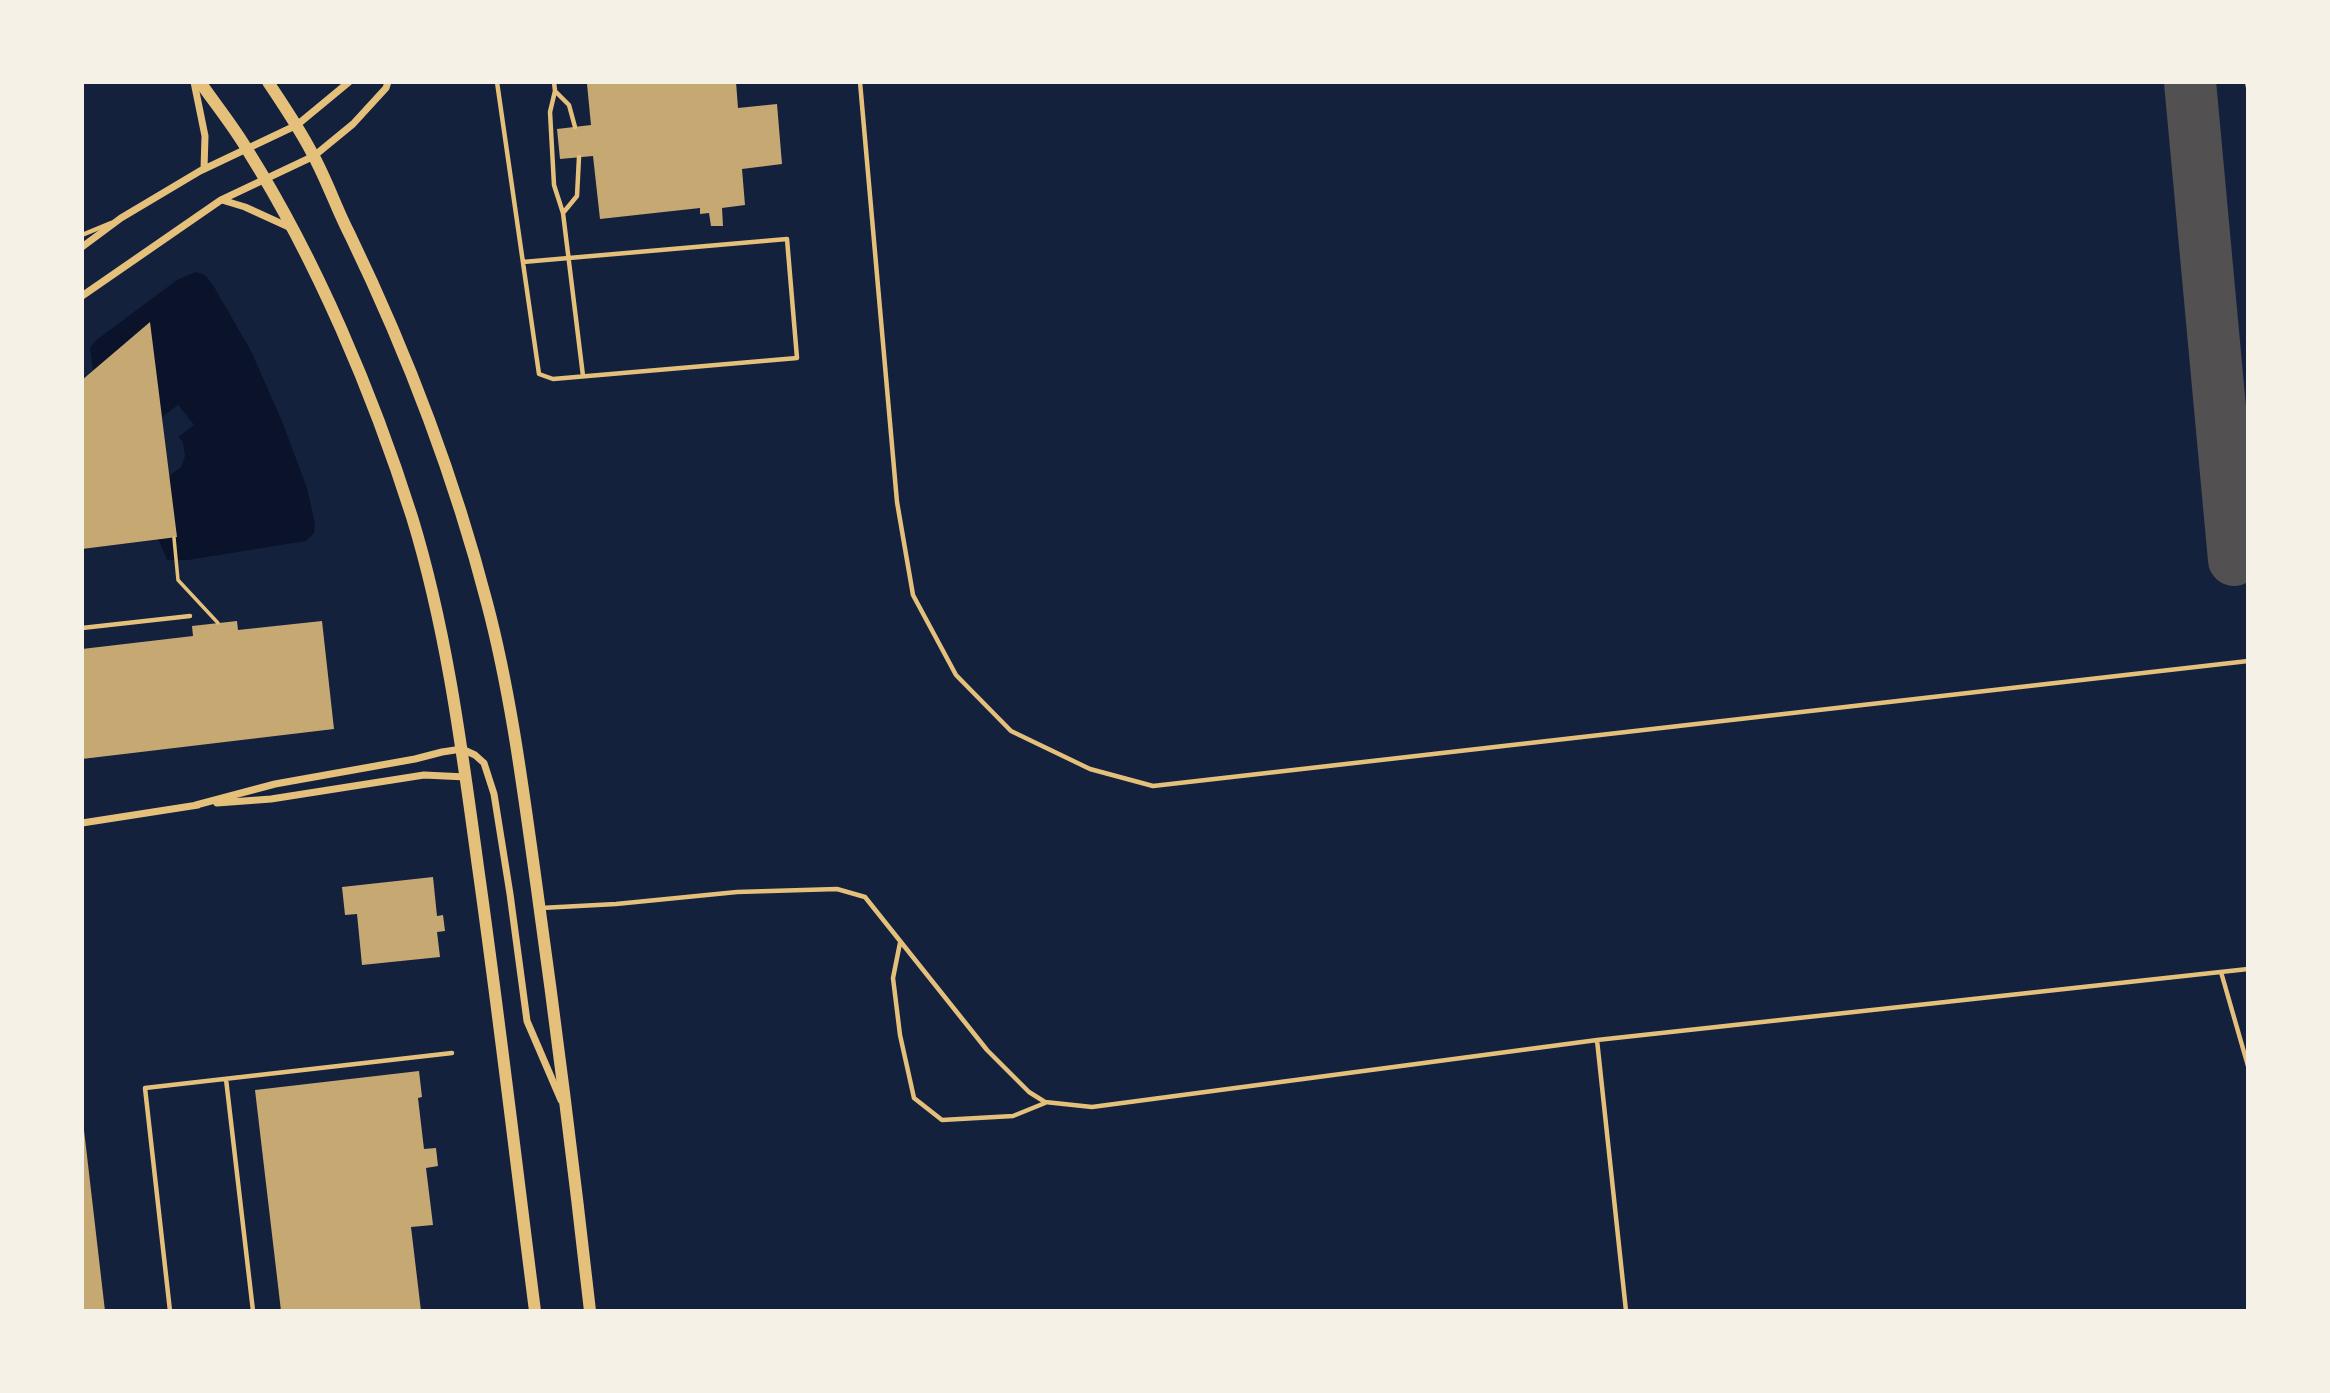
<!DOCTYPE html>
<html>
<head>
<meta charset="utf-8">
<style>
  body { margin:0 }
  #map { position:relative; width:2330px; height:1393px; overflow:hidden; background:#14213d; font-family:Jost,sans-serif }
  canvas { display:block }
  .frame { position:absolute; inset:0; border:84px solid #f6f1e7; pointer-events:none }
</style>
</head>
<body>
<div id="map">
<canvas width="2330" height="1393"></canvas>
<div class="frame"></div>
</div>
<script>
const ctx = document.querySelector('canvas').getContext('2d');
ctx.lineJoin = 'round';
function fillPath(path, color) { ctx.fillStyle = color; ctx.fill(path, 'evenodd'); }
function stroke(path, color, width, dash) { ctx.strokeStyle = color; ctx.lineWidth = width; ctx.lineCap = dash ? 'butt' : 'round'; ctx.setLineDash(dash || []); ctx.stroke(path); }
fillPath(new Path2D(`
  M195 272 205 275 213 285 251 351 282 421 307 488 315 523 314 533 306 541 188 560H167L158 539 177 537 93 370 90 348 95 341 177 280Z`), '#0b132b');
fillPath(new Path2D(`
  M178 405 194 425 178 437 183 442 185 456 181 467 169 476 162 417Z`), '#14213d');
stroke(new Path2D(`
  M2190 82 2234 560`), '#525050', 52);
fillPath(new Path2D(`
  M606 82H736L738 108 777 104 782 164 742 169 745 205 722 208 723 226H711L709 213 700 214V208L600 219 593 156 560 159 557 129 591 125 587 84Z
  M150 322 177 537 82 549V380Z
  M237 621 238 630 322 621 334 729 82 759V649L193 636 192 626Z
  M433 877 437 916 443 915 445 931 437 932 440 957 362 965 357 914 345 915 342 887Z
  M419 1071 422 1097 418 1098 424 1149 436 1148 438 1166 426 1168 433 1225 411 1227 421 1311H281L255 1090Z
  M84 1130 105 1311H82V1131Z`), '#c6a872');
stroke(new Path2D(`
  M174 538 178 580 218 623`), '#e5c07b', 3.5);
stroke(new Path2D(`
  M497 82 539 374 553 379 797 358 787 239 523 262
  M554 82 555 91 569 105 575 127
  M860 82 897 502 913 595 956 675 1011 731 1090 769 1153 786 2248 661
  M2247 82 2248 87
  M555 91 550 112 554 185 563 213 583 376
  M563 213 577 196 579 157
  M82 235 111 223
  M82 628 190 616
  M541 908 616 904 737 892 837 889 865 897 987 1050 1029 1092 1045 1102 1092 1107 1597 1040 2248 969
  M900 943 893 978 900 1035 914 1098 942 1120 1013 1116 1045 1103
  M2221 972 2248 1066
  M1597 1040 1626 1311
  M226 1079 253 1311
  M170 1311 145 1088 452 1053`), '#e5c07b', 4.5);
stroke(new Path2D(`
  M194 82 205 136 204 169
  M222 200 245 207 291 228
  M82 247 121 218 200 171 297 125 349 82
  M82 296 221 200 314 156 353 124 386 88 388 82
  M217 803 271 799 424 775 466 777
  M196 805 275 784 415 759 442 752 462 749 475 755 484 763 494 794 510 894 527 1021 561 1100
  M82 823 198 805`), '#e5c07b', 7);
stroke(new Path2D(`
  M200 82C216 105 234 127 248 151 317 261 373 394 412 517 447 631 462 750 478 867 499 1015 516 1163 535 1311
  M268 82C284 106 299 128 312 153 327 180 336 208 350 235 407 353 454 476 487 603 511 694 523 789 536 882 556 1025 574 1168 590 1311`), '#e5c07b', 12);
</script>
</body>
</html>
